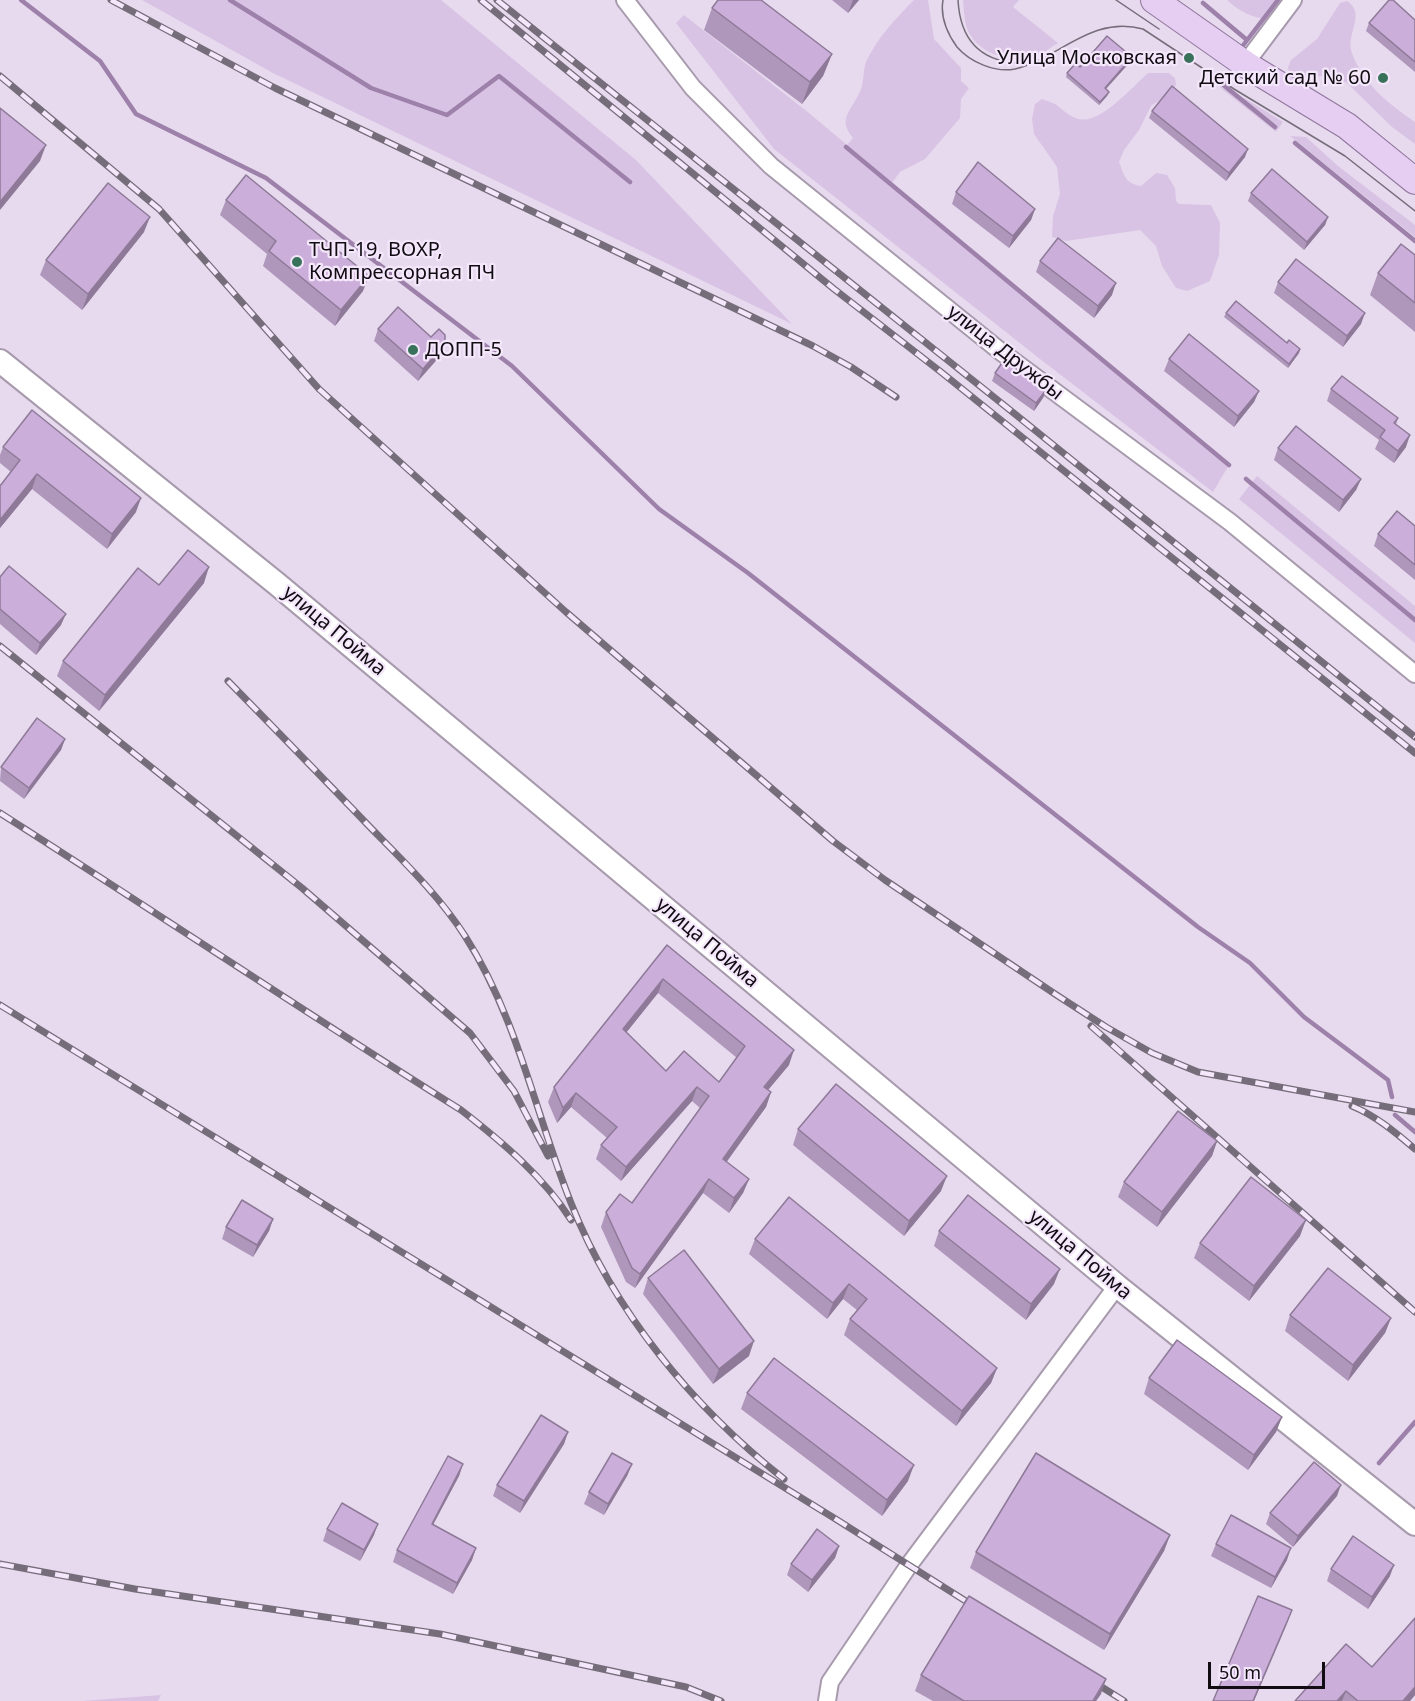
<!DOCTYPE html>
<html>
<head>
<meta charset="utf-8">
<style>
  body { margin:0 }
  #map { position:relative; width:1415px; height:1701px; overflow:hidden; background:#e7daee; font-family:"Noto Sans",sans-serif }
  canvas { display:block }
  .scale { position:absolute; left:1208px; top:1662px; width:117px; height:27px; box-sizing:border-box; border:3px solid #100c12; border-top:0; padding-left:8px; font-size:18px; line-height:21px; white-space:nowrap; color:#100c12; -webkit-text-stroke:4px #f4e7fb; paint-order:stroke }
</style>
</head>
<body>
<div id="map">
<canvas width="1415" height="1701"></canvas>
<div class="scale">50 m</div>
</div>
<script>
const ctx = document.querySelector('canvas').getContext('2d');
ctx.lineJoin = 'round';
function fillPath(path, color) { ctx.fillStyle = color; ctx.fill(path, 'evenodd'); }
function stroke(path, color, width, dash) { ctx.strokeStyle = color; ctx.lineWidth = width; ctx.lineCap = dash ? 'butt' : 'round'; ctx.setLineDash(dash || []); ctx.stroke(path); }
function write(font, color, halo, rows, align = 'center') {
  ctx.font = font + ' "Noto Sans",sans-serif'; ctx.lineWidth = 4.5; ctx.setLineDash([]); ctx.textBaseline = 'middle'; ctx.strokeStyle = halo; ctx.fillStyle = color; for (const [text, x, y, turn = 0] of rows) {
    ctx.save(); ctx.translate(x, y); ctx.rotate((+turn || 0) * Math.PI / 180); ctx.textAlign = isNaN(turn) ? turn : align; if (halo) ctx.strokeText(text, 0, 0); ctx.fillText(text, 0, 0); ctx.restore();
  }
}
fillPath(new Path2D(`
  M142 0H441L636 160 792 324 273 73Z
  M914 0H928L934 39 961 68V81L969 88 961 99 960 118 925 159 900 172 891 184 1229 465 1213 492 1040 359 774 149 676 23 684 15 809 113 847 145 853 138C836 118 853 110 861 89 864 81 863 70 866 62 877 38 896 18 914 0Z
  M963 0H1019L1013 7 1058 43C1051 47 1045 52 1038 55 1016 65 984 56 971 36 964 27 964 11 963 0Z
  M1227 0H1286L1270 20C1252 17 1241 13 1227 0Z
  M1347 1C1367 14 1345 34 1352 53 1363 84 1389 104 1415 122V144L1392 127 1346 82 1321 76 1305 78 1289 74 1288 67 1291 60 1317 39 1340 3Z
  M1148 73H1169L1175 78 1176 85 1167 95 1151 106 1139 130 1124 150 1119 162C1125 177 1125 183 1141 186L1156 173 1167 175 1175 188 1176 201 1179 204 1211 205 1220 223 1219 255 1210 281 1187 291 1176 288 1162 266 1156 246 1140 230 1066 241 1052 237 1053 216 1060 194 1057 167 1034 134 1032 119 1035 104 1042 99C1046 101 1051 102 1055 104 1063 109 1069 117 1079 119 1100 125 1133 86 1148 73Z
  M1217 85 1246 99 1283 122 1276 132Z
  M1290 136 1306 137 1338 166 1415 225V237Z
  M1257 476 1415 606V643L1239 499Z
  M161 1695 158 1701H82Z`), '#d9c3e4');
stroke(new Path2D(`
  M21 0 100 61 136 114 266 178 512 366 659 509 748 573 1198 927 1250 963 1304 1017 1388 1080 1392 1097
  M230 0 371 88 447 115 499 76 630 182
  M1203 3 1247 40
  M1241 48 1278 0
  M1216 79 1275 127
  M1295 143 1415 241
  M846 147 1229 465
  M1246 479 1415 620
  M1395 1115 1415 1132
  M1379 1463 1415 1422`), '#9d81aa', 4.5);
const minor = new Path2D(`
  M625 0 693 88 771 166 1000 351 1230 522 1415 674
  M1245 64 1293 0
  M827 1701 830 1682 909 1565 1117 1286`);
const secondary = new Path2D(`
  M0 361 277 584 1117 1286 1415 1524`);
const primary = new Path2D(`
  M1154 0 1245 64 1347 126 1415 181`);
stroke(minor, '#a79aad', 20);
stroke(secondary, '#a79aad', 26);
stroke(primary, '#8f759c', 28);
stroke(minor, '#fff', 16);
stroke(secondary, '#fff', 22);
stroke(primary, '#e5cef1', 26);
stroke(new Path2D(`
  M943 0C940 17 947 33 957 47 970 62 995 73 1015 69 1060 58 1091 15 1143 29L1234 89 1345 156 1415 211
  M958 0C960 37 978 60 1016 63
  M1116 0 1159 29`), '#756d7a', 1.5);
const rail = new Path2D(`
  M111 0 275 88 813 346 851 367 896 397
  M481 0 834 289 941 372 1415 753
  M497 0 1005 406 1415 737
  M0 76 159 209 319 389 566 612 833 841 885 880 1055 994 1106 1027 1152 1053 1198 1072 1415 1112
  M0 646 302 888 470 1033 514 1091 548 1156
  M228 681C275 729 321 776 367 824 401 859 438 894 465 936 518 1019 535 1113 571 1203 614 1312 693 1407 784 1479
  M0 813C154 911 306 1013 461 1110 501 1141 544 1177 571 1220
  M0 1005 834 1518 980 1610
  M1091 1026 1415 1312
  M1352 1106C1376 1116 1395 1132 1415 1149
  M0 1564 135 1589 440 1634 686 1687 721 1701
  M1089 1679 1124 1701`);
stroke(rail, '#756d7a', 7);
stroke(rail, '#f4e7fb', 4.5, [14]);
fillPath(new Path2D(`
  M832 0H859L848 13Z
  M712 8 832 54 823 76 802 104 704 30Z
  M1415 20V72L1366 31 1369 23Z
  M1132 57 1131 61 1106 89 1109 92 1107 96 1099 105 1066 77 1067 73 1080 67Z
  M1152 111 1245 157 1226 181 1149 118Z
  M956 192 1035 209 1031 220 1009 248 952 204Z
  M1251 193 1328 217 1325 225 1304 250 1248 201Z
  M226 200 363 291 335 326 263 266 267 254 220 215Z
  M144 232 82 310 40 275 46 260Z
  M1415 255V332L1370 295 1378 273Z
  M1040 261 1112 295 1094 318 1036 272Z
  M1278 282 1361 324 1343 347 1274 293Z
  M1226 313 1287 343 1300 349 1299 353 1288 368 1224 317Z
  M378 329 431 337 445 344 441 355 418 381 374 341Z
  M1169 359 1259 391 1254 402 1234 427 1164 371Z
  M995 373 1046 390 1043 398 1034 411 992 381Z
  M1331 389 1398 418 1396 425 1406 447 1394 463 1375 449 1379 440 1327 401Z
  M3 447 136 512 107 549 32 489 0 528V485L11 472 0 463V455Z
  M1278 448 1361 479 1356 490 1339 512 1274 460Z
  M1415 526V580L1374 546 1378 534Z
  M0 577 61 625 36 655 0 624Z
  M204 583 99 711 57 676 63 661 159 585Z
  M65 739 61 750 24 799 0 781 1 767Z
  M667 945 789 1065 768 1090 771 1092 766 1107 726 1161 749 1179 743 1193 729 1213 703 1193 635 1288 626 1282 601 1227 606 1212 632 1203 700 1108 692 1101 621 1181 596 1159 601 1145 607 1138 571 1107 557 1123 548 1102 554 1087ZM658 993 737 1058 719 1082 666 1071 626 1033Z
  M798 1129 941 1191 904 1236 793 1145Z
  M1217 1141 1212 1156 1157 1227 1118 1197 1124 1182Z
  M789 1197 997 1368 991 1383 956 1426 844 1335 850 1319 857 1310 843 1299 827 1319 749 1254 755 1239Z
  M273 1219 269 1231 253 1257 222 1239 226 1227Z
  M939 1231 1054 1284 1026 1320 934 1246Z
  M1300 1236 1249 1301 1194 1258 1200 1243Z
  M648 1278 749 1356 713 1384 643 1294Z
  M1290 1315 1391 1318 1385 1333 1348 1381 1285 1331Z
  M1149 1378 1282 1417 1276 1432 1248 1470 1144 1394Z
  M747 1393 908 1481 882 1516 741 1409Z
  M568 1432 564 1444 520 1513 493 1496 497 1485Z
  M463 1464 459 1476 433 1525 476 1548 472 1560 453 1594 393 1562 397 1550Z
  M632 1464 627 1476 604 1515 584 1504 589 1492Z
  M1337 1496 1293 1547 1266 1524 1270 1513Z
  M327 1529 374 1535 360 1561 323 1541Z
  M1170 1535 1164 1551 1104 1650 970 1568 976 1552Z
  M1216 1544 1287 1560 1271 1588 1211 1556Z
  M839 1546 835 1558 808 1592 787 1575 791 1564Z
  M1331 1569 1390 1576 1368 1609 1327 1581Z
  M1372 1667 1415 1695 1410 1701H1295Z
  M921 1675 1101 1694 1096 1701H933L915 1691Z`), '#af96bb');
fillPath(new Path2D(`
  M853 0H859L848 13Z
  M832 54 823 76 802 104 810 82Z
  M1132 57 1131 61 1103 92 1105 88Z
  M1109 92 1107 96 1099 105 1100 102Z
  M46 145 40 161 0 210V202Z
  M1248 149 1245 157 1226 181 1229 173Z
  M1035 209 1031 220 1009 248 1013 236Z
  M150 217 144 232 82 310 88 294Z
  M1328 217 1325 225 1304 250 1307 242Z
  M369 276 363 291 335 326 341 310Z
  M1116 283 1112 295 1094 318 1098 306Z
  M1365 313 1361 324 1343 347 1347 336Z
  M445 344 441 355 418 381 423 369Z
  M1300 349 1299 353 1288 368 1289 364Z
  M1046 390 1043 398 1034 411 1036 403Z
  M1259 391 1254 402 1234 427 1238 416Z
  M1410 435 1406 447 1394 463 1398 451Z
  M37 474 32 489 0 528V520Z
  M1361 479 1356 490 1339 512 1343 500Z
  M141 498 136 512 107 549 112 534Z
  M209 567 204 583 99 711 105 695Z
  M66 614 61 625 36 655 40 643Z
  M65 739 61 750 24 799 29 788Z
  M663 979 658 993 617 1044 623 1029Z
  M794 1050 789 1065 758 1102 764 1087Z
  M697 1087 692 1101 621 1181 626 1167Z
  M771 1092 766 1107 718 1174 723 1159Z
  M576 1093 571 1107 557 1123 563 1108Z
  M1217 1141 1212 1156 1157 1227 1162 1212Z
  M947 1176 941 1191 904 1236 909 1221Z
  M709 1179 703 1193 635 1288 640 1274Z
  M749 1179 743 1193 729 1213 734 1198Z
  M273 1219 269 1231 253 1257 257 1245Z
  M1306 1220 1300 1236 1249 1301 1254 1286Z
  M1060 1269 1054 1284 1026 1320 1031 1304Z
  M849 1284 843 1299 827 1319 833 1303Z
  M1391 1318 1385 1333 1348 1381 1353 1365Z
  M754 1341 749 1356 713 1384 719 1369Z
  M997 1368 991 1383 956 1426 962 1411Z
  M1282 1417 1276 1432 1248 1470 1254 1455Z
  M568 1432 564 1444 520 1513 524 1501Z
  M463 1464 459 1476 427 1536 432 1524Z
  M632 1464 627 1476 604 1515 608 1504Z
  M914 1465 908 1481 882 1516 887 1500Z
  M1341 1485 1337 1496 1293 1547 1298 1536Z
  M378 1524 374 1535 360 1561 364 1550Z
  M1170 1535 1164 1551 1104 1650 1110 1634Z
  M839 1546 835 1558 808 1592 812 1580Z
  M476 1548 472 1560 453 1594 457 1583Z
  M1291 1548 1287 1560 1271 1588 1275 1577Z
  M1394 1565 1390 1576 1368 1609 1372 1597Z
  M1292 1610 1286 1626 1254 1701H1253Z
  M1106 1679 1101 1694 1096 1701H1093Z
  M1415 1687V1695L1410 1701H1403Z
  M1346 1691 1342 1701H1337Z`), '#8e7a98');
const building = new Path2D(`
  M718 0H761L832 54 810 82 712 8Z
  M1389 0H1393L1415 20V62L1369 23Z
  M1107 36 1132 57 1105 88 1109 92 1100 102 1067 73 1076 63 1080 67Z
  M1172 86 1248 149 1229 173 1152 111Z
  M0 108 46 145 0 202Z
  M978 162 1035 209 1013 236 956 192Z
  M1272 169 1328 217 1307 242 1251 193Z
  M246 175 369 276 341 310 269 251 276 241 226 200Z
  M108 183 150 217 88 294 46 260Z
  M1058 238 1116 283 1098 306 1040 261Z
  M1401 244 1415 255V303L1378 273Z
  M1296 259 1365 313 1347 336 1278 282Z
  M1236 301 1287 343 1289 340 1300 349 1289 364 1226 313Z
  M398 307 431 337 439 329 445 335V344L423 369 378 329Z
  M1189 334 1259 391 1238 416 1169 359Z
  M1004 360 1046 390 1036 403 995 373Z
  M1342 376 1398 418 1394 423 1410 435 1398 451 1380 437 1385 430 1331 389Z
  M32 410 141 498 112 534 37 474 0 520V486L20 460 3 447Z
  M1296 426 1361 479 1343 500 1278 448Z
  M1397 511 1415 526V565L1378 534Z
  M188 550 209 567 105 695 63 661 138 568 159 585Z
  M9 566 66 614 40 643 0 609V577Z
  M37 718 65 739 29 788 1 767Z
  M667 945 794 1050 764 1087 771 1092 723 1159 749 1179 734 1198 709 1179 640 1274 632 1268 606 1212 620 1194 632 1203 709 1096 697 1087 626 1167 601 1145 617 1127 576 1093 563 1108 554 1087ZM663 979 745 1046 719 1082 684 1051 666 1071 623 1029Z
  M836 1084 947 1176 909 1221 798 1129Z
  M1178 1111 1217 1141 1162 1212 1124 1182Z
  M1251 1177 1306 1220 1254 1286 1200 1243Z
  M968 1195 1060 1269 1031 1304 939 1231Z
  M789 1197 997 1368 962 1411 850 1319 867 1299 849 1284 833 1303 755 1239Z
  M242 1200 273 1219 257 1245 226 1227Z
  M684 1250 754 1341 719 1369 648 1278Z
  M1328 1268 1391 1318 1353 1365 1290 1315Z
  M1177 1340 1282 1417 1254 1455 1149 1378Z
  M774 1358 914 1465 887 1500 747 1393Z
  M541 1415 568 1432 524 1501 497 1485Z
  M612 1453 632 1464 608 1504 589 1492Z
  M1036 1453 1170 1535 1110 1634 976 1552Z
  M448 1456 463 1464 432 1524 476 1548 457 1583 397 1550Z
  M1314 1462 1341 1485 1298 1536 1270 1513Z
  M342 1503 378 1524 364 1550 327 1529Z
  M1231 1515 1291 1548 1275 1577 1216 1544Z
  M817 1529 839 1546 812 1580 791 1564Z
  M1353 1536 1394 1565 1372 1597 1331 1569Z
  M969 1596 1106 1679 1093 1701H964L921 1675Z
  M1258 1596 1292 1610 1253 1701H1213Z
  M1415 1618V1687L1403 1701H1358L1346 1691 1337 1701H1295L1346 1644 1372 1667Z`);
fillPath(building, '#cbaed9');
stroke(building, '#8e7a98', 1.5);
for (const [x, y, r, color] of [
  [1189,58,6,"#39725b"],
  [1383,78,6,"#39725b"],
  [297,262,6,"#39725b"],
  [413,350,6,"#39725b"]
]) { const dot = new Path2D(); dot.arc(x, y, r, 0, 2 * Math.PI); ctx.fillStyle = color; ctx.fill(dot); stroke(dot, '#f4e7fb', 2); }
write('20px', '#100c12', '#f4e7fb', [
  ["Улица Московская",1177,58],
  ["Детский сад № 60",1371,78],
  ["ТЧП-19, ВОХР,",309,250,"left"],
  ["Компрессорная ПЧ",309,273,"left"],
  ["ДОПП-5",425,350,"left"]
], 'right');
write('20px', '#100c12', '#f4e7fb', [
  ["улица Дружбы",1005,353,38],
  ["улица Пойма",334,631,40],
  ["улица Пойма",707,943,40],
  ["улица Пойма",1080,1255,40]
]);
</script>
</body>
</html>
